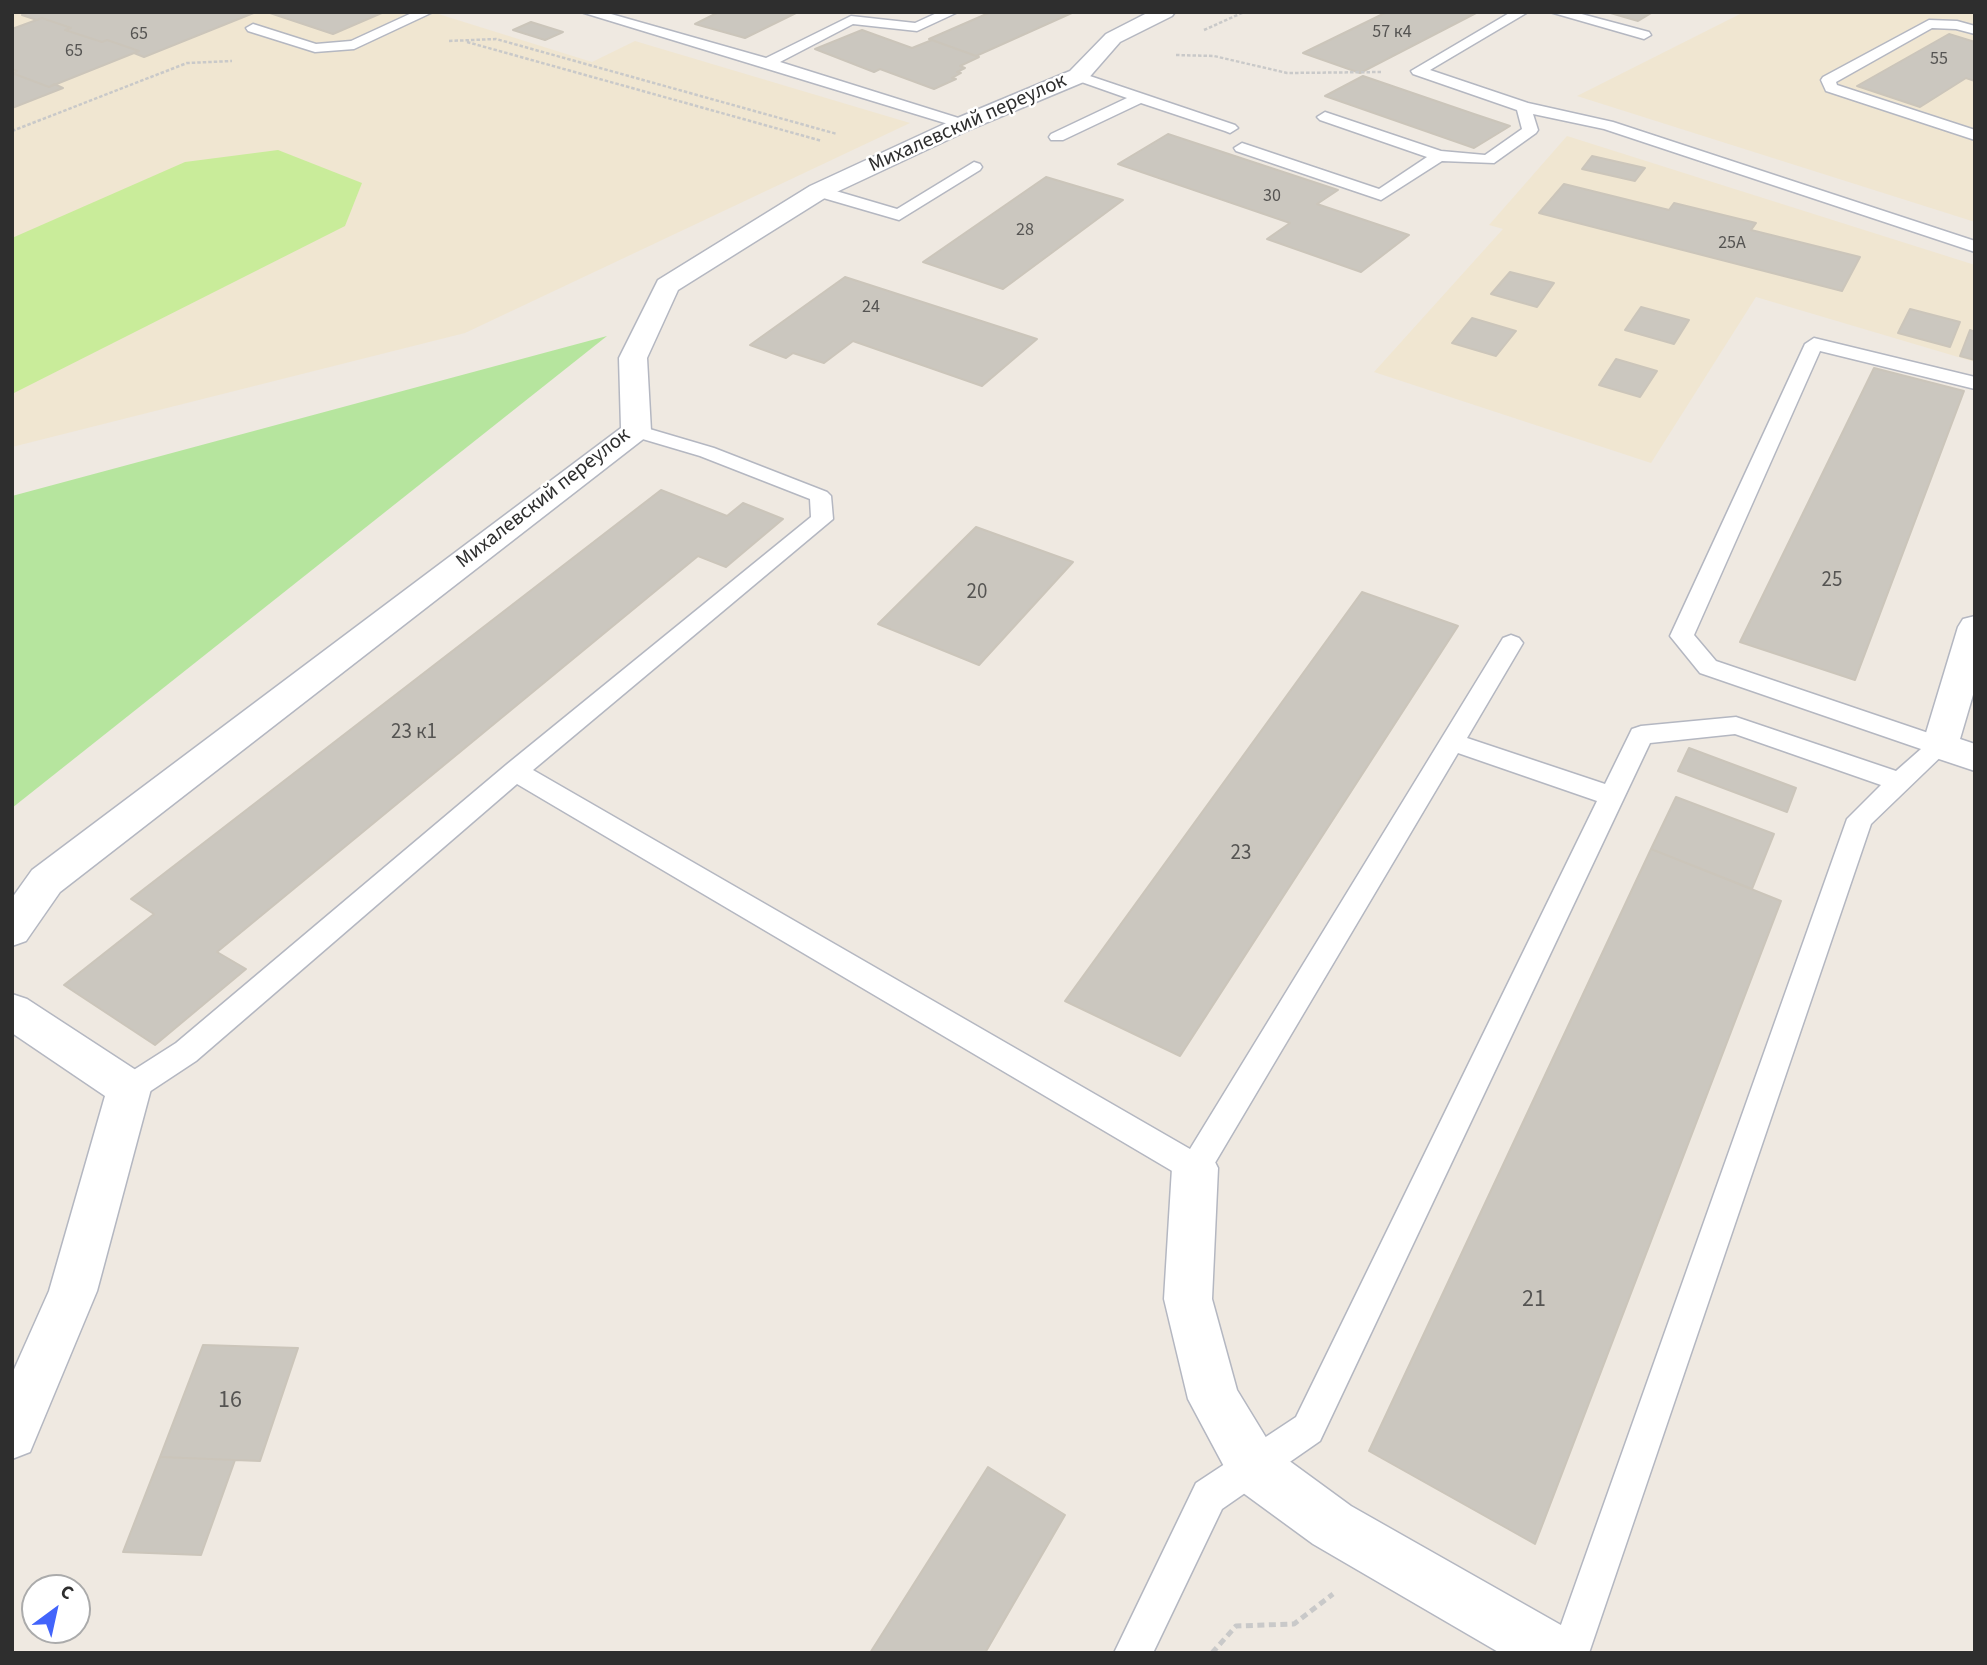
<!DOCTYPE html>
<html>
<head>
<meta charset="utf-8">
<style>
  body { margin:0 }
  #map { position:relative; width:1987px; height:1665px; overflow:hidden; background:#efe9e1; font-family:"Source Sans 3",sans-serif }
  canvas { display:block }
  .frame { position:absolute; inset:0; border:14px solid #2e2e2e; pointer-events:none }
  .north { position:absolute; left:21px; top:1574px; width:70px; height:70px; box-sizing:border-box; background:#fff; border:2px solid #ababab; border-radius:50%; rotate:33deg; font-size:19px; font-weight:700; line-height:28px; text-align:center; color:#2e2e2e }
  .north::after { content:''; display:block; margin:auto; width:24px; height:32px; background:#4264fb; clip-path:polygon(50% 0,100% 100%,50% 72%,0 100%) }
</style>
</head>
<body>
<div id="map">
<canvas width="1987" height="1665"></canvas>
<div class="frame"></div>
<div class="north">С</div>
</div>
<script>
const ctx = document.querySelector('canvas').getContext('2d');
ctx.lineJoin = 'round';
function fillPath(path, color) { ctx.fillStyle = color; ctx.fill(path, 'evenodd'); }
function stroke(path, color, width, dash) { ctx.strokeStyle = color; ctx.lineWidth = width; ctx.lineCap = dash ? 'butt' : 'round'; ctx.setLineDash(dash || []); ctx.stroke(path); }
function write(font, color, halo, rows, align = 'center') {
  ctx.font = font + ' "Source Sans 3",sans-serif'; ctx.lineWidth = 5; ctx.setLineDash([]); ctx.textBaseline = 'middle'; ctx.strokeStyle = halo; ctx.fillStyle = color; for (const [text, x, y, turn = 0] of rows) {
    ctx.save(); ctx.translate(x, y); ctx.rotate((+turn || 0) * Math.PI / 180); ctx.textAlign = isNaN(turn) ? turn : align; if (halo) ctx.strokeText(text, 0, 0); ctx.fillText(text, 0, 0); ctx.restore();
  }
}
fillPath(new Path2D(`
  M12 12H432L592 62 635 41 910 123 465 333 12 447Z
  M1744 12H1975V222L1577 96Z
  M1567 136 1975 265V362L1756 297 1651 463 1374 372 1503 229 1489 225Z`), '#f0e6d1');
fillPath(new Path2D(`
  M607 336 12 808V496Z`), '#b6e59e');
fillPath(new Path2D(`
  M278 150 362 183 345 226 12 394V238L185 162Z`), '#c9ec9a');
const building = new Path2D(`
  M29 12H256L144 57 134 53 139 51 107 40 102 42 65 30 71 28 42 18 37 20 22 15Z
  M267 12H384L333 34Z
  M719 12H798L745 38 695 24Z
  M991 12H1074L976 56 929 39Z
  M1387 12H1478L1360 73 1303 53Z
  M1607 12H1653L1638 21Z
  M42 18 71 28 65 30 102 42 107 40 139 51 49 87 12 73 17 71 12 69V29Z
  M531 22 563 32 545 40 513 30Z
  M862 30 912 48 932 40 979 57 960 66 965 68 957 72 961 73 952 78 956 79 934 89 880 69 874 72 815 49Z
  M1949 34 1975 42V81L1966 78 1920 107 1857 86Z
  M12 73 49 87 54 84 63 88 12 108Z
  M1363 76 1474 114 1510 126 1474 148 1325 96Z
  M1168 134 1338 190 1317 204 1409 235 1361 272 1267 239 1290 223 1118 164Z
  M1592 156 1645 168 1635 181 1582 169Z
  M1046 177 1123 200 1003 289 923 262Z
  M1564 184 1669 210 1674 203 1756 223 1751 230 1860 257 1842 291 1539 213Z
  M1510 272 1554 283 1537 307 1491 294Z
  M845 277 1037 339 982 386 853 341 824 363 793 353 786 358 750 345Z
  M1641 307 1689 320 1674 344 1625 330Z
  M1910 309 1960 322 1950 347 1898 333Z
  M1472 318 1516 331 1496 356 1452 343Z
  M1970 330 1975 332V360L1960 356Z
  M1616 359 1657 371 1640 397 1599 385Z
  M1874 368 1964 391 1855 680 1740 642Z
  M661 490 727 516 743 503 783 519 726 567 698 556 217 952 246 969 155 1045 64 985 154 914 131 899Z
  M976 527 1073 562 979 665 878 624Z
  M1362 592 1458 626 1180 1056 1065 1001Z
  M1689 748 1796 788 1787 812 1678 771Z
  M1676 797 1774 834 1752 889 1651 849Z
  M1651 849 1781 901 1535 1544 1369 1451Z
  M203 1345 298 1348 260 1461 160 1457Z
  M160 1457 235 1460 201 1555 123 1552Z
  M988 1467 1065 1515 985 1653H870Z`);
fillPath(building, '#cbc7bf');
stroke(building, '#cbc5ba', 2);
const lane = new Path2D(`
  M414 12H433L354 49 315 52 248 31 246 28 253 24 316 44 351 41Z
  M581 12H604L766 58 851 16 915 23 939 12H958L917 31 853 24 780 62 968 121 971 124 968 127H958Z
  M1511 12H1528L1430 70 1528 103 1613 122 1975 241V252L1604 129 1533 114 1538 130 1536 133 1494 163 1442 161 1381 200 1236 151 1234 148 1242 143 1248 145 1379 189 1427 157 1320 120 1317 117 1325 112 1441 151 1485 155 1522 129 1517 110 1413 74 1411 71Z
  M1550 12H1574L1649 32 1651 35 1644 39Z
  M1929 20 1957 21 1975 26V34L1956 29 1932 28 1836 82 1837 85 1975 130V140L1826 91 1821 80 1823 77Z
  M1078 72 1235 125 1238 128 1230 133 1225 131 1141 103 1063 140H1051L1049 137 1051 134 1127 98 1073 79 1071 76 1073 73Z
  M974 162 980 164 982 167 980 170 899 220 813 195 811 191 819 186 897 209Z
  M1814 338 1975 377V389L1820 351 1694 635 1716 661 1949 740 1952 746 1871 824 1589 1653H1551L1847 819 1881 785 1735 734 1650 743 1320 1441 1222 1509 1153 1653H1114L1196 1483 1296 1417 1597 801 1458 753 1206 1178 1195 1182 1184 1178 517 784 196 1061 140 1098 129 1102 118 1098 114 1089 118 1080 176 1043 506 765 811 517 810 499 700 456 629 435 626 431 629 427 636 425 714 448 827 492 831 496 833 519 533 770 1190 1149 1503 638 1511 635 1519 638 1523 643 1467 738 1605 784 1632 729 1641 726 1736 717 1896 771 1921 749 1700 673 1670 636 1805 344Z`);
const street = new Path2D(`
  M1149 12H1175L1172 16 1120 42 1086 81 971 129 828 196 678 290 647 358 651 431 646 437 60 892 26 941 12 946V898L32 870 621 428 619 358 658 280 810 186 955 119 1070 71 1106 34Z
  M1975 616V688L1960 739 1975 744V771L1927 755 1922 746 1958 627 1963 619Z
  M12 994 27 999 145 1076 151 1089 97 1291 30 1452 12 1459V1374L49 1291 105 1096 12 1033Z
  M1195 1148 1211 1154 1218 1168 1212 1299 1237 1390 1273 1449 1351 1506 1575 1633 1583 1653H1500L1313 1544 1235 1487 1188 1399 1164 1299 1172 1168 1179 1154Z`);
stroke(lane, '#b4b7c1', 3);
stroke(street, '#b4b7c1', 3);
stroke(new Path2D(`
  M1204 30 1244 12
  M449 41 496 39 837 134
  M467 42 822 141
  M1176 55 1214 56 1287 73 1382 72
  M12 131 187 63 232 61`), '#c9c9c9', 2.5, [3.5, 2]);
stroke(new Path2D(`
  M1212 1653 1236 1626 1294 1624 1333 1594`), '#c9c9c9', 5, [7, 4.5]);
fillPath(lane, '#fff');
fillPath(street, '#fff');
write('18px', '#555452', null, [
  ["57 к4",1392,33],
  ["65",139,35],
  ["65",74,52],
  ["55",1939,60],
  ["30",1272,197],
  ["28",1025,231],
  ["25А",1732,244],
  ["24",871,308]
]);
write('21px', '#2e2e2e', '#fff', [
  ["Михалевский переулок",968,124,-24],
  ["Михалевский переулок",544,499,-38]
]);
write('21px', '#555452', null, [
  ["25",1832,581],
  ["20",977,593],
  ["23 к1",414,733],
  ["23",1241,854]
]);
write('24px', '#555452', null, [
  ["21",1534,1301],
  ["16",230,1402]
]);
</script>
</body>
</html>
